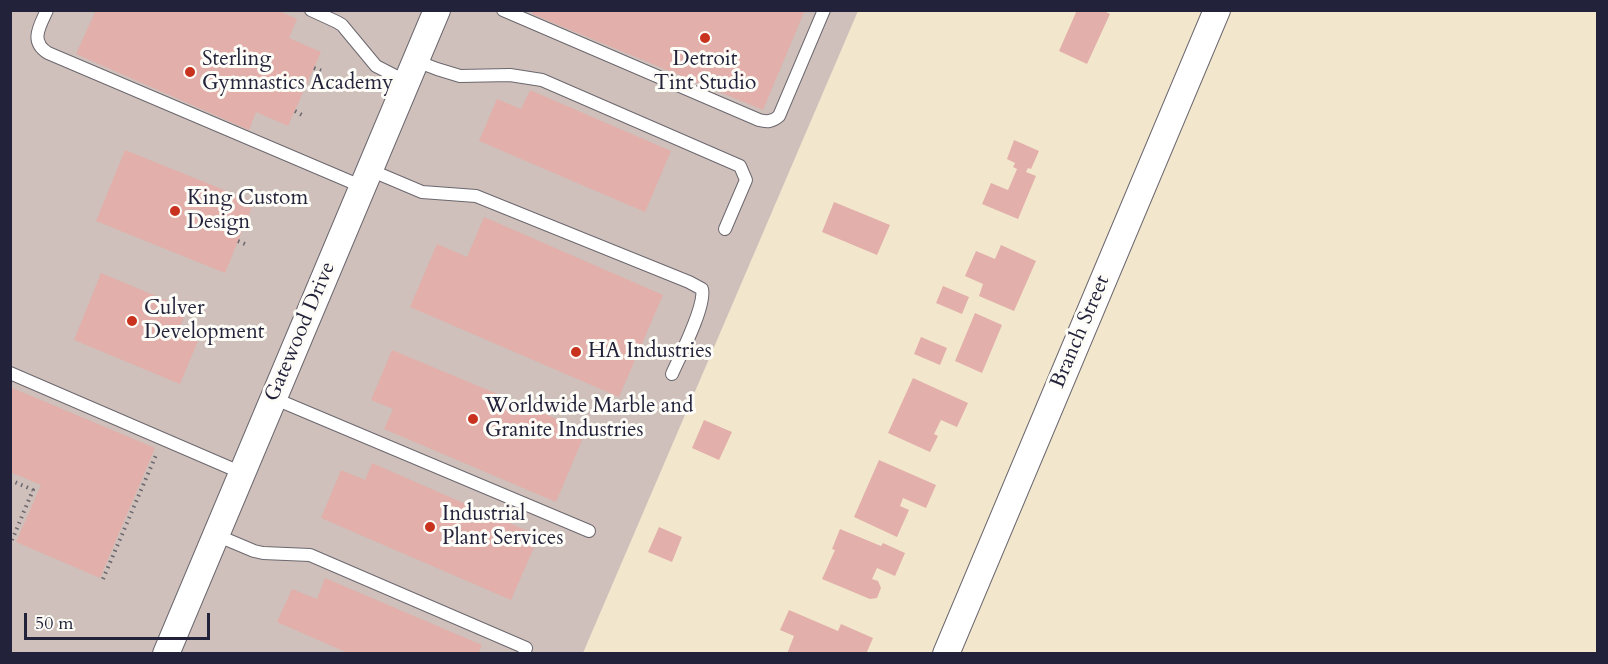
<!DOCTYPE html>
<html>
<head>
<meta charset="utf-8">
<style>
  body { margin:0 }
  #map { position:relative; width:1608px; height:664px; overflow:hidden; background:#f2e7cd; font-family:Cardo,serif }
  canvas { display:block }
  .frame { position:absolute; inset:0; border:12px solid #22223b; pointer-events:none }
  .scale { position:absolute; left:24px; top:613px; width:186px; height:27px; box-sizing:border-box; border:3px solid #22223b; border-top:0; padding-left:8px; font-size:18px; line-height:21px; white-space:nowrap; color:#22223b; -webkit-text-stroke:4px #fdfcf7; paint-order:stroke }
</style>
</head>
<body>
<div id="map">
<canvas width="1608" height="664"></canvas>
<div class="frame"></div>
<div class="scale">50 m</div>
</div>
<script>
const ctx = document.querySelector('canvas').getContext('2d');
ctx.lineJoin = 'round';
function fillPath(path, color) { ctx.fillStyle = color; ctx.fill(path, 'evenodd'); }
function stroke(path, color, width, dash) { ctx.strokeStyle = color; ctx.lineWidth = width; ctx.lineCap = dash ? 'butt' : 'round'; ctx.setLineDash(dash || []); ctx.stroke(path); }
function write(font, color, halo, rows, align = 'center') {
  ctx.font = font + ' Cardo,serif'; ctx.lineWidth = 6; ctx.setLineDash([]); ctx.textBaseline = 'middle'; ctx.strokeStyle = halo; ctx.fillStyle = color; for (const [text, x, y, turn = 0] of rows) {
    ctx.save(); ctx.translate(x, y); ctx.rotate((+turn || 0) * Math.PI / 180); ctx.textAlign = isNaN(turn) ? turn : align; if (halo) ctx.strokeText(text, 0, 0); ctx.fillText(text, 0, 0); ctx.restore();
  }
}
fillPath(new Path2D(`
  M10 11H858L583 653H11Z`), '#cfc0bb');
fillPath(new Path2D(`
  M96 10H277L297 19 289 38 321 52 288 126 256 112 249 130 76 54Z
  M533 10H805L763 110 532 14Z
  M1077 10H1102L1110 14 1087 64 1059 51Z
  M530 90 671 151 645 212 479 141 497 99 521 109Z
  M1014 140 1039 151 1031 169 1028 168 1026 172 1036 176 1018 219 982 204 991 183 1008 190 1017 169 1013 167 1015 163 1007 159Z
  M125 150 254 202 225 273 96 221Z
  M834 202 890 225 877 255 822 232Z
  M484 217 663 295 619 397 410 307 437 244 467 257Z
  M1001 245 1036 261 1014 311 979 296 983 284 965 276 976 251 995 259Z
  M101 273 187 309 178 333 198 341 180 384 74 340Z
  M943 286 969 297 962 314 936 303Z
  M975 313 1002 325 982 373 955 361Z
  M921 337 947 348 940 365 914 354Z
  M392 350 586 431 556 502 384 429 393 409 371 400Z
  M913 378 968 403 957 427 941 420 934 434 938 436 930 452 888 433Z
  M10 387 155 448 100 578 16 542 41 485 10 472Z
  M704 420 732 432 719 460 692 448Z
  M879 460 936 485 926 508 903 498 900 506 909 510 897 537 854 517Z
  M372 463 539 536 511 600 321 518 341 470 365 480Z
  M659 527 682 537 672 562 648 552Z
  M840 529 881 546 883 543 905 553 895 576 877 568 872 579 878 581 881 588 877 598 870 599 822 579 835 550 832 549Z
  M325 578 482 645 478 654H350L277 622 292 589 317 599Z
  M789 610 838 631 841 624 873 638 866 654H847L843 652 842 654H787L794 636 780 630Z`), '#e2afaa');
const service = new Path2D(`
  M47 10C40 26 29 41 48 53L363 187
  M311 10 337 22 342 25 376 66 407 82
  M503 10 759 120C767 122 772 122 779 116L824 10
  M416 61 437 69 460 76 510 75 542 80 740 166 746 180 725 229
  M370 170 422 192 476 196 689 282 702 289C706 306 680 356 672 374
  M10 373 242 473
  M273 398 589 531
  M216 535 254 551 263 553 310 555 526 648 524 654`);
const minor = new Path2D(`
  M166 654 437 10
  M946 654 1217 10`);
stroke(service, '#6b676e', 14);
stroke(minor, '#6b676e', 28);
stroke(new Path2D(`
  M314 68 322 71
  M295 111 302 115
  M238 241 247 245
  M10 480 33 490 12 540
  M103 579 156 455`), '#6b676e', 4, [1.5, 4.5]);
stroke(service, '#fff', 12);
stroke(minor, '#fff', 26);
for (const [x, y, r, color] of [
  [705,38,6,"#c8321e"],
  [190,72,6,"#c8321e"],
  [175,211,6,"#c8321e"],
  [132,321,6,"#c8321e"],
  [576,352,6,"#c8321e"],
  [473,419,6,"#c8321e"],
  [430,527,6,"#c8321e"]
]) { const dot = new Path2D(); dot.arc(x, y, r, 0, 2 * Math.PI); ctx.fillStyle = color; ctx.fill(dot); stroke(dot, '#fdfcf7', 2); }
write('21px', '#22223b', '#fdfcf7', [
  ["Sterling",202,60],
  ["Gymnastics Academy",202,84],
  ["Detroit",705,60,"center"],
  ["Tint Studio",705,84,"center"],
  ["King Custom",187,199],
  ["Design",187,223],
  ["Culver",144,309],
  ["Development",144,333],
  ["HA Industries",588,352],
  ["Worldwide Marble and",485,407],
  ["Granite Industries",485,431],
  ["Industrial",442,515],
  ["Plant Services",442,539]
], 'left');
write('21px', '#22223b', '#fdfcf7', [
  ["Gatewood Drive",301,332,-67],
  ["Branch Street",1081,332,-67]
]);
</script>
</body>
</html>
